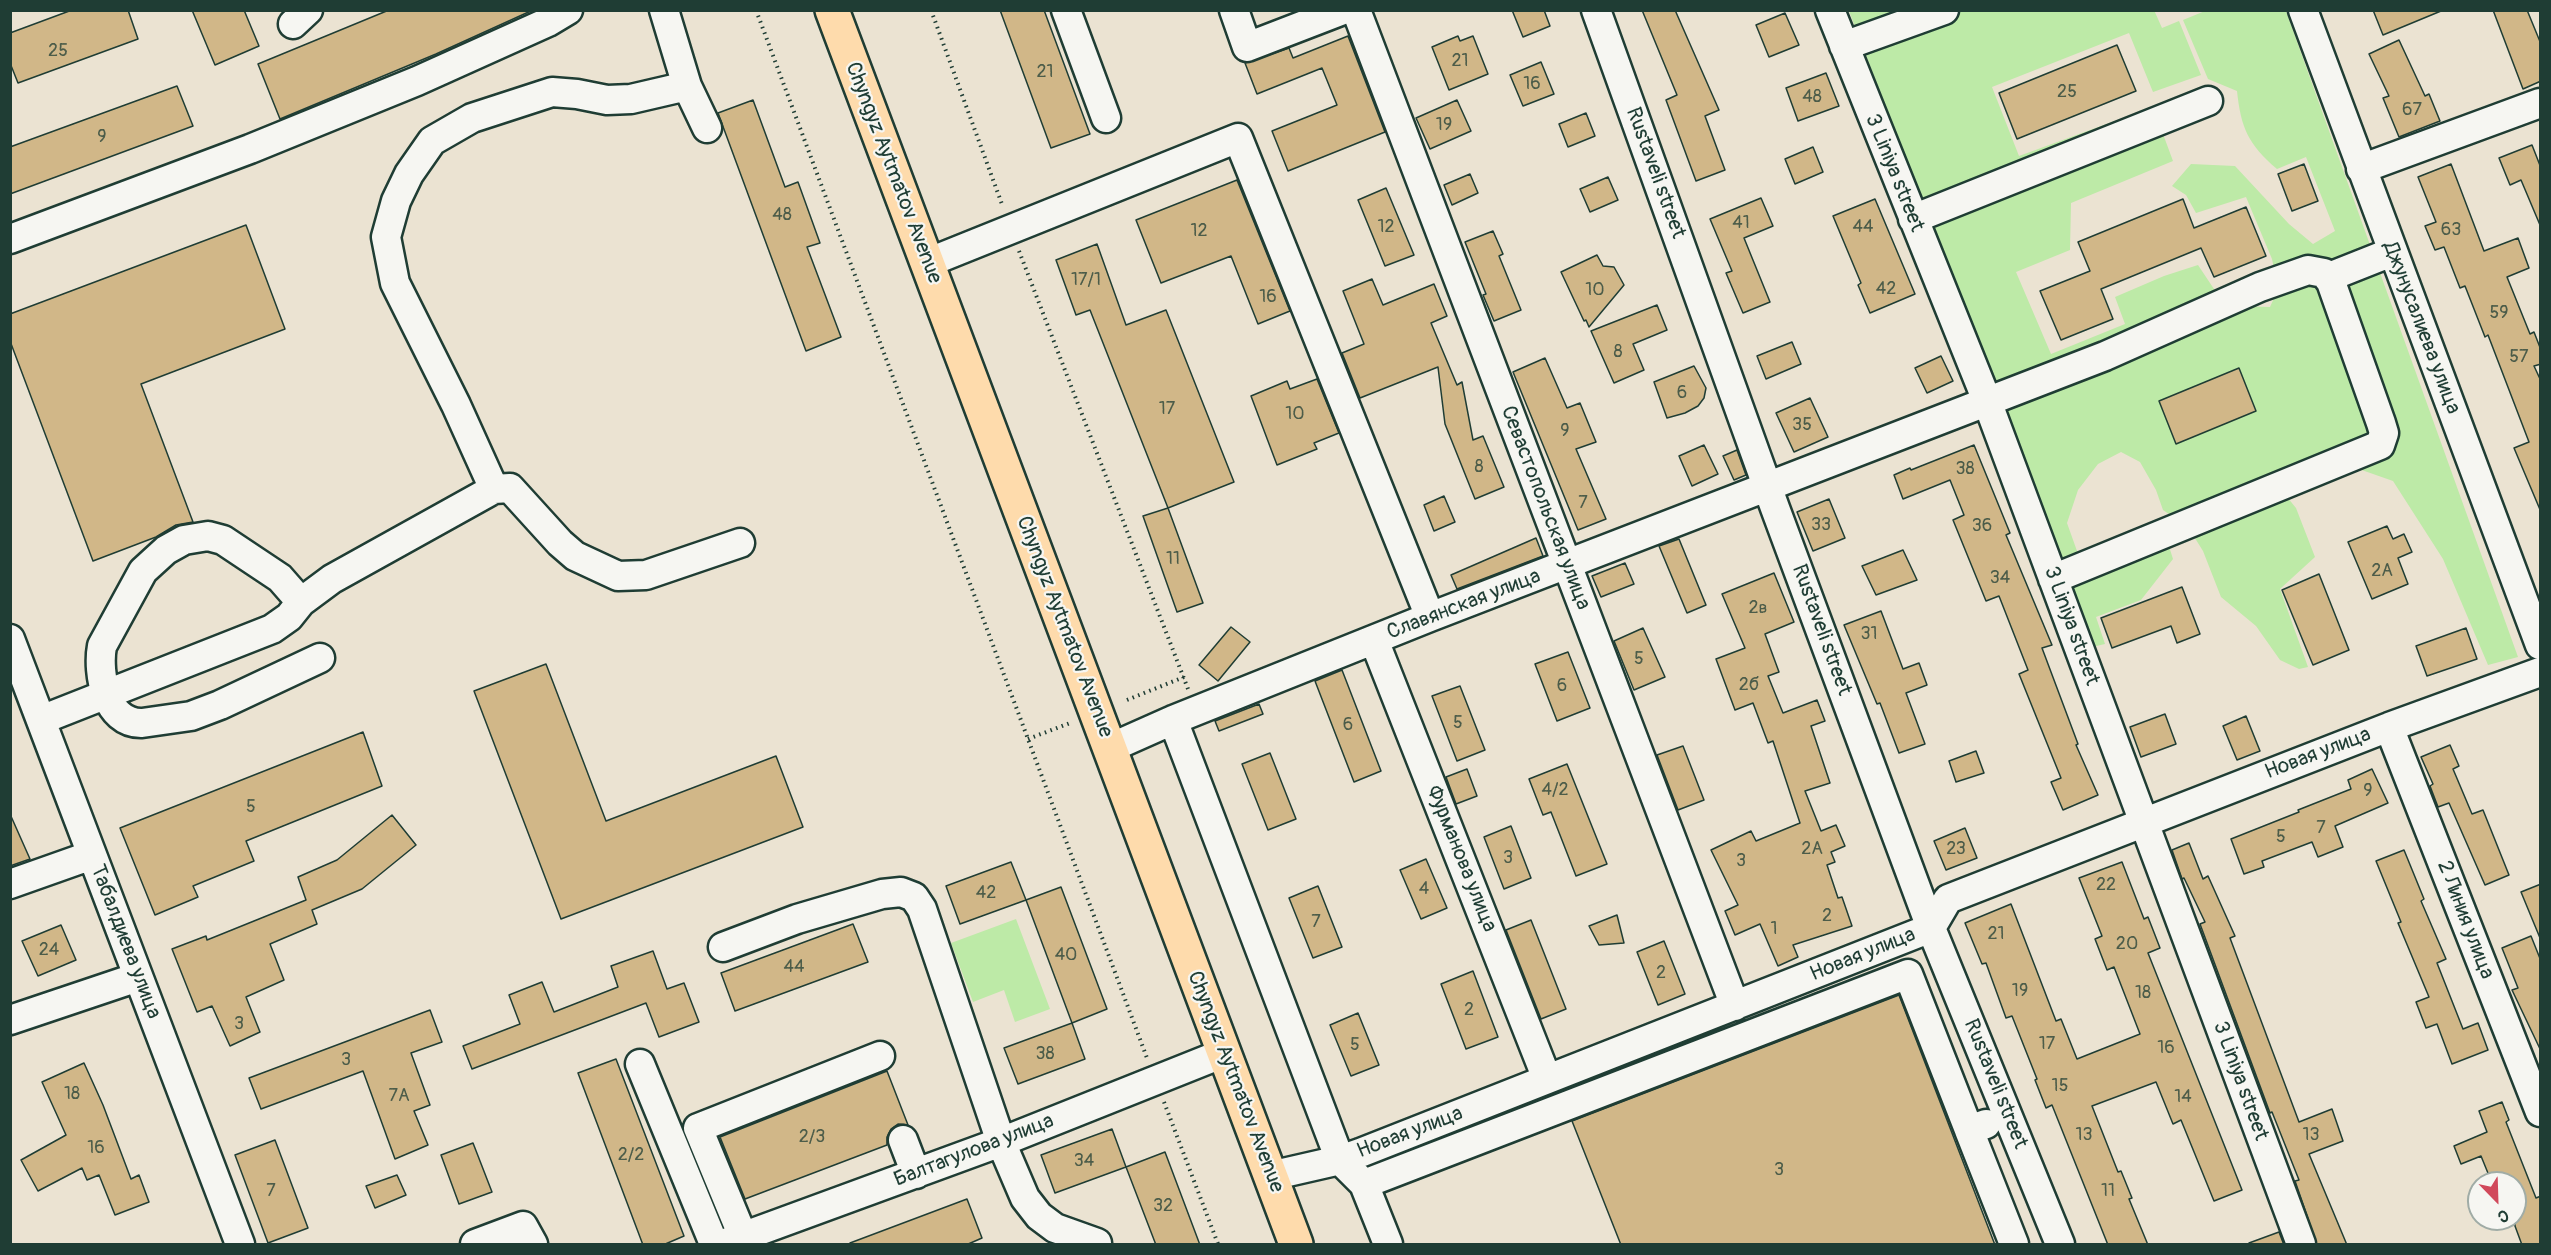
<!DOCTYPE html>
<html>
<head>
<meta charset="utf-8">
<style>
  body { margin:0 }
  #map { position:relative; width:2551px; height:1255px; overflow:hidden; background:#ebe3d2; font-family:Pangolin,sans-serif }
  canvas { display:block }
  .frame { position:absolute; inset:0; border:12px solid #1f3d34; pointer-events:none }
  .north { position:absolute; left:2467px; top:1171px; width:60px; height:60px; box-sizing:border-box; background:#f6f6f2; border:2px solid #a0aca6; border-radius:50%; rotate:157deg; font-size:16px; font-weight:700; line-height:24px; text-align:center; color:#1f3d34 }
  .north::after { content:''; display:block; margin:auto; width:21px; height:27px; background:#d1495b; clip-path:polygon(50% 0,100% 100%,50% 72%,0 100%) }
</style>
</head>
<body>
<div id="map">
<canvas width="2551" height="1255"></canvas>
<div class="frame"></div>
<div class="north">С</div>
</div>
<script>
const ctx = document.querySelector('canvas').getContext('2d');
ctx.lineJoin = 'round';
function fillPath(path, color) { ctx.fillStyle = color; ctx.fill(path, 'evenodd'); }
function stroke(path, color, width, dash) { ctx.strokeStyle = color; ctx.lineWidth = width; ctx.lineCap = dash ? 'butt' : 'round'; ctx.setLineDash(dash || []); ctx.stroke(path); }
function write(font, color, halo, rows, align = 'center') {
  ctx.font = font + ' Pangolin,sans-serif'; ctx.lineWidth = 4.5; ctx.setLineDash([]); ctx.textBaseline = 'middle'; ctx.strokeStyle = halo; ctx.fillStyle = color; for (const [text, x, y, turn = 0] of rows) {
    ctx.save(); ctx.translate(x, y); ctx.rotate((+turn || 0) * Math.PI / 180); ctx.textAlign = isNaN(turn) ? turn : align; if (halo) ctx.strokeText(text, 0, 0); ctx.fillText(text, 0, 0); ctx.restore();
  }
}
fillPath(new Path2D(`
  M2154 10 2162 28 2179 21 2201 75 2153 92 2129 33 1992 87 2019 156 2153 107 2173 161 2071 203 2070 250 2016 272 2051 354 2125 324 2115 297 2164 276 2198 265 2214 289 2234 306 2270 307 2278 289 2272 259 2246 197 2196 213 2186 195 2172 186 2191 164 2235 166 2289 224 2313 244 2335 231 2306 157 2277 169C2248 144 2241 128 2237 91L2208 79 2183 20 2205 11H2286L2518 657 2488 665 2443 559 2393 481 2319 455 2274 481 2296 508 2315 557 2280 589 2308 667 2299 669 2280 660 2256 626 2221 597 2203 551 2188 527 2163 510 2156 490 2140 462 2121 452 2098 464 2078 490 2067 523 2077 551 2104 567 2167 540 2173 559 2141 600 2096 617 2105 644 2092 647 1849 11Z
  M1016 919 1050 1009 1015 1022 1004 990 973 1002 951 943Z`), '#bdeaa7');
const building = new Path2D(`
  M72 10H128L138 39 18 83 10 63V33Z
  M192 10H244L259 46 215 65Z
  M389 10H533L436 54 280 119 258 64Z
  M1000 10H1044L1090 134 1051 148Z
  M1512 10H1544L1550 26 1523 37Z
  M1642 10H1675L1719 110 1705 116 1725 170 1696 181 1666 100 1677 95Z
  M2373 10H2441V11L2383 35Z
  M2493 10H2527L2541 44V81L2523 89Z
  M1785 13 1799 45 1769 57 1756 25Z
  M1348 36 1385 132 1288 171 1272 131 1337 105 1322 68 1257 94 1245 63 1289 48 1293 58Z
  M1458 36 1460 41 1473 36 1488 74 1449 90 1432 47Z
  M2399 40 2425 96 2429 94 2440 121 2399 137 2383 98 2389 96 2369 54Z
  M2117 45 2136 91 2017 139 1999 93Z
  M1541 62 1554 94 1523 106 1510 75Z
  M1826 73 1839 106 1798 121 1786 88Z
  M177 86 193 126 10 194V147Z
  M753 100 785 187 798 182 820 243 807 247 841 337 806 351 718 113Z
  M1457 100 1471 131 1430 149 1416 118Z
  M1586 113 1595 136 1568 147 1559 124Z
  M2532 145 2541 168 2540 225 2521 180 2510 185 2499 158Z
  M1813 147 1823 172 1795 184 1785 159Z
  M2304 164 2318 201 2292 211 2278 174Z
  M2451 164 2484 251 2518 238 2529 268 2507 277 2530 334 2534 332 2541 350V364L2534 366 2541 381V512L2514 448 2529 442 2488 335 2485 337 2465 286 2460 288 2444 247 2435 250 2425 226 2436 222 2418 177Z
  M1470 174 1478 193 1452 205 1444 185Z
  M1608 177 1618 200 1590 212 1580 189Z
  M1237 180 1290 311 1258 324 1231 256 1161 283 1136 220Z
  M1386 188 1414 255 1385 266 1358 200Z
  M1761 198 1773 226 1744 238 1770 302 1743 313 1726 273 1732 271 1710 219Z
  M1875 199 1915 294 1870 313 1858 285 1861 283 1833 216Z
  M2183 199 2194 228 2246 207 2266 256 2214 277 2201 248 2101 289 2113 319 2061 340 2040 291 2090 271 2078 242Z
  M246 225 285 329 141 384 193 522 176 525 156 537 93 561 10 341V314Z
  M1493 231 1503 254 1499 256 1521 310 1494 321 1483 295 1486 294 1465 242Z
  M1097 244 1126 325 1166 310 1234 482 1168 508 1090 310 1076 315 1056 260Z
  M1597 255 1603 266 1614 267 1624 285 1589 327 1586 320 1584 321 1561 272Z
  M1372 279 1383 305 1434 284 1447 316 1431 323 1457 385 1462 382 1473 440 1483 436 1504 487 1475 499 1445 424 1438 367 1360 398 1342 353 1364 344 1343 291Z
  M1657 305 1667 330 1633 344 1644 370 1614 383 1591 331Z
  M1792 342 1801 364 1766 379 1757 356Z
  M1941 356 1953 381 1927 393 1915 368Z
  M1545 358 1567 408 1580 403 1596 442 1576 449 1606 519 1578 530 1513 372Z
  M1694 366 1706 388 1704 398 1698 406 1685 413 1667 418 1654 382Z
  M2239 368 2256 411 2176 444 2159 401Z
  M1317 379 1339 433 1314 443 1317 449 1277 465 1251 396 1287 381 1290 389Z
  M1810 398 1828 437 1794 452 1776 413Z
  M1704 445 1718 474 1692 486 1679 456Z
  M1974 445 2010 533 2006 535 2052 645 2042 648 2078 744 2076 745 2098 795 2063 810 2051 782 2061 778 2019 674 2028 670 1999 596 1986 601 1953 520 1964 515 1950 480 1903 499 1894 475 1910 468 1911 470Z
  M1737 450 1746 475 1734 480 1723 456Z
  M1444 496 1455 522 1434 531 1424 505Z
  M1829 499 1845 538 1813 551 1797 512Z
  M1168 508 1203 603 1177 612 1143 516Z
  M2387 526 2393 539 2404 534 2412 552 2398 558 2408 584 2372 599 2348 542Z
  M1536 538 1543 556 1457 589 1451 575Z
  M1679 539 1706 605 1687 613 1659 546Z
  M1903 550 1917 580 1876 595 1862 566Z
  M1625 563 1634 584 1601 597 1592 576Z
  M1774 573 1794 622 1765 634 1779 672 1768 676 1783 713 1817 700 1825 721 1811 726 1830 783 1805 791 1821 831 1836 825 1845 846 1831 852 1835 862 1827 865 1838 898 1842 897 1852 926 1793 945 1798 957 1778 966 1760 924 1735 935 1725 911 1738 905 1711 850 1751 831 1756 841 1800 823 1773 741 1768 743 1753 703 1735 710 1716 659 1745 648 1722 594Z
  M2319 574 2349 650 2313 665 2282 590Z
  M2182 587 2200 634 2177 643 2171 626 2112 648 2101 618Z
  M1881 611 1903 669 1919 663 1927 685 1906 693 1925 744 1899 753 1880 703 1877 704 1844 625Z
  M1231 627 1250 642 1218 681 1199 665Z
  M1643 628 1665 677 1634 690 1614 641Z
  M2466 628 2477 659 2427 676 2416 646Z
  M1568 652 1590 708 1557 721 1535 664Z
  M546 664 606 821 776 756 803 827 561 919 474 691Z
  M1342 670 1381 771 1354 782 1315 681Z
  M1460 686 1485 750 1457 761 1432 696Z
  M1259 704 1263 714 1219 731 1215 721Z
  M2165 714 2176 744 2141 757 2130 727Z
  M2246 716 2260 751 2237 760 2223 726Z
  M363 732 382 786 246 841 254 861 193 886 198 897 155 915 120 828Z
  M2450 745 2459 766 2453 769 2472 814 2483 810 2509 875 2485 885 2449 803 2438 807 2430 786 2433 784 2421 757Z
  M1683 746 1704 800 1678 810 1657 755Z
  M1976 751 1984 773 1956 782 1949 761Z
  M1270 753 1296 819 1268 830 1242 764Z
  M1567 764 1607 864 1576 876 1551 812 1543 815 1529 779Z
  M1467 769 1477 796 1456 804 1446 777Z
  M2372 769 2388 803 2335 826 2343 847 2318 857 2312 842 2262 861 2264 867 2244 874 2231 839 2299 812 2298 810 2351 789 2348 780Z
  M10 814 30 859 10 866Z
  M392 815 416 845 362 889 312 910 317 924 270 944 284 980 246 997 260 1032 230 1046 212 1006 197 1012 172 949 206 936 207 940 306 900 298 877 337 860Z
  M1511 826 1531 878 1504 889 1484 837Z
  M1965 828 1977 858 1946 870 1934 841Z
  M2189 843 2203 879 2208 876 2235 936 2230 938 2299 1122 2332 1109 2343 1141 2309 1154 2347 1245H2317L2295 1181 2299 1180 2272 1112 2270 1113 2200 924 2205 922 2184 878 2182 879 2172 850Z
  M2404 850 2424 899 2421 901 2446 959 2437 963 2463 1029 2478 1023 2488 1050 2452 1064 2437 1024 2426 1028 2416 1002 2429 997 2398 923 2401 922 2376 861Z
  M1426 859 1447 908 1421 919 1400 870Z
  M1011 862 1026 900 960 924 946 886Z
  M2122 862 2144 919 2148 917 2160 948 2148 953 2242 1190 2214 1201 2181 1120 2173 1124 2156 1082 2092 1106 2118 1172 2121 1171 2132 1198 2129 1199 2148 1245H2108L2052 1105 2046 1108 2035 1080 2037 1079 2012 1016 2006 1018 1986 963 1982 964 1965 923 2011 904 2056 1021 2061 1019 2077 1059 2140 1034 2114 967 2107 970 2095 939 2102 936 2079 878Z
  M2541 884V938H2540L2521 892Z
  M1318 886 1342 947 1313 958 1289 898Z
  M1061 887 1107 1009 1072 1023 1026 900Z
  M1617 915 1624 943 1599 945 1589 926Z
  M1531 920 1566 1009 1541 1019 1506 930Z
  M853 924 868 962 735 1011 721 973Z
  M61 925 76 960 38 976 22 941Z
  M2531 936 2541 961V1051L2512 990 2518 988 2502 948Z
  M1664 941 1685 994 1658 1005 1637 952Z
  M653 951 667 989 684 983 699 1022 659 1037 646 1003 472 1069 463 1046 520 1024 509 995 542 982 554 1012 618 987 611 966Z
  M1473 971 1498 1037 1466 1049 1441 984Z
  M1899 995 1995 1245H1621L1572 1121Z
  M430 1010 442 1042 411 1053 430 1105 414 1111 428 1145 395 1159 363 1071 261 1109 249 1078Z
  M1358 1013 1379 1065 1351 1076 1330 1025Z
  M1072 1023 1085 1059 1018 1084 1004 1048Z
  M616 1059 684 1236 663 1245H643L578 1073Z
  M84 1063 103 1105 131 1179 139 1175 149 1202 115 1215 99 1175 87 1180 82 1168 38 1191 21 1160 66 1135 42 1082Z
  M887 1071 908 1125 898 1124 891 1129 887 1137V1145L745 1199 720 1137Z
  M2502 1102 2509 1120 2506 1122 2536 1198 2541 1196V1245H2522L2515 1226V1183H2492L2481 1156 2461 1164 2454 1146 2487 1132 2479 1111Z
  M1112 1129 1126 1167 1055 1193 1041 1155Z
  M275 1140 308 1228 268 1243 235 1155Z
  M473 1143 492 1192 459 1204 441 1155Z
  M1165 1152 1200 1245H1156L1126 1167Z
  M397 1175 406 1195 375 1208 366 1186Z
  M967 1199 982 1238 966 1245H850V1243Z
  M2279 1232 2284 1245H2250L2249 1243Z`);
fillPath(building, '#d1b788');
stroke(building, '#1f3d34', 1.5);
const minor = new Path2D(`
  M664 10 687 86 707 128
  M1066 10 1106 118
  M1234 10 1247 47 1343 10
  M1356 10 1735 1006
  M1596 10 1775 508 1931 928 2060 1244
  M1830 10 1987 401 2301 1244
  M2303 10 2540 645
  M293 24 308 10
  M1844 46 1944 10
  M2361 169 2540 103
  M1913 219 2208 101
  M10 239 250 149 417 81 548 22 568 10
  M927 263 1238 138 1430 617
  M2329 277 2392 252
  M494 489 456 405 395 283 386 237 396 201 409 174 432 141 472 118 552 92 577 94 607 100 631 99 687 86
  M301 602 280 578 223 540 208 536 184 540 166 550 143 571 102 646C97 673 106 724 142 723L191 716 220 705 320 658
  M10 639 240 1244
  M1374 640 1547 1079
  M41 720 272 629 289 617 301 602 332 579 494 489 510 488 560 543 575 556 618 576 646 575 740 543
  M1173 720 1340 1160 1364 1184 1388 1244
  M2389 727 2540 1112
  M1110 748 1173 720 1430 617 2105 356 2260 287 2308 270 2324 273 2331 282 2381 423 2384 433 2380 445 2053 579
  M10 884 92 855
  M723 947 797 919 882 894 901 892 914 897 922 909 1001 1142 1025 1198 1039 1216 1055 1228 1097 1243
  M10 1020 138 977
  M640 1064 714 1244
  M1986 1124 1969 1130 2014 1244
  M903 1140 916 1174
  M1270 1176 1340 1160 1360 1153 1931 928 1948 899 2389 727 2540 672
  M1364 1184 1908 974 1969 1130
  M475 1244 523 1226 533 1244
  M723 1244 1001 1142 1224 1053
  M746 1244 698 1128 880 1056`);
const major = new Path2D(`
  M832 10 1296 1244`);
stroke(minor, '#1f3d34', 33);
stroke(major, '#1f3d34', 38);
stroke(new Path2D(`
  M756 10 1147 1058
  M931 10 1003 207
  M1019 251 1188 689
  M1127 700 1184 677
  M1028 739 1070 723
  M1164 1102 1218 1244`), '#1f3d34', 4, [1.5, 4.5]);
stroke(minor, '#f6f6f2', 28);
stroke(major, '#fedbac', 33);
write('18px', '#4c5c49', null, [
  ["25",58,51],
  ["21",1460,61],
  ["21",1045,72],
  ["16",1532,84],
  ["25",2067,92],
  ["48",1812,97],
  ["67",2412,110],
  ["19",1444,125],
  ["9",102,137],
  ["48",782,215],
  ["41",1741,223],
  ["12",1386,227],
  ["44",1863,227],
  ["63",2451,230],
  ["12",1199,231],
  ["17/1",1086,280],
  ["42",1886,289],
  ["10",1595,290],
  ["16",1268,297],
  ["59",2499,313],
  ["8",1618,352],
  ["57",2519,357],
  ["6",1682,393],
  ["17",1167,409],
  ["10",1295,414],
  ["35",1802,425],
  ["9",1565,431],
  ["8",1479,467],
  ["38",1965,469],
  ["7",1583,503],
  ["33",1821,525],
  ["36",1982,526],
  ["11",1173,559],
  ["2А",2382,571],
  ["34",2000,578],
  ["2в",1758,608],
  ["31",1869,634],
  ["5",1639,659],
  ["2б",1749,685],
  ["6",1562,686],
  ["5",1458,723],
  ["6",1348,725],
  ["4/2",1555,790],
  ["9",2368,791],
  ["5",251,807],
  ["7",2321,828],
  ["5",2281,837],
  ["2А",1812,849],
  ["23",1956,849],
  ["3",1508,858],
  ["3",1741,861],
  ["22",2106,885],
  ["4",1424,889],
  ["42",986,893],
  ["2",1827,916],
  ["7",1316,922],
  ["1",1774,929],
  ["21",1996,934],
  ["20",2127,944],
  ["24",49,950],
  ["40",1066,955],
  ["44",794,967],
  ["2",1661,973],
  ["19",2020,991],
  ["18",2143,993],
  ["2",1469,1010],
  ["3",239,1024],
  ["17",2047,1044],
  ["5",1355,1045],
  ["16",2166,1048],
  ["38",1045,1054],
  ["3",346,1060],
  ["15",2060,1086],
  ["18",72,1094],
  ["7А",399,1096],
  ["14",2183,1097],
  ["13",2084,1135],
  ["13",2311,1135],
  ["2/3",812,1137],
  ["16",96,1148],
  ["2/2",631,1155],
  ["34",1084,1161],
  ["3",1779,1170],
  ["7",271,1191],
  ["11",2108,1191],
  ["32",1163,1206]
]);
write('21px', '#1f3d34', '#f6f6f2', [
  ["Chyngyz Aytmatov Avenue",893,173,69],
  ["Rustaveli street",1655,173,70],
  ["3 Liniya street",1894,173,68],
  ["Джунусалиева улица",2421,328,69],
  ["Севастопольская улица",1545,508,69],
  ["Славянская улица",1464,605,-21],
  ["3 Liniya street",2071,626,70],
  ["Chyngyz Aytmatov Avenue",1064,627,69],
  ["Rustaveli street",1821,630,70],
  ["Новая улица",2318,754,-21],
  ["Фурманова улица",1461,859,68],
  ["2 Линия улица",2465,920,69],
  ["Табалдиева улица",125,942,69],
  ["Новая улица",1863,955,-22],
  ["3 Liniya street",2240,1081,70],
  ["Chyngyz Aytmatov Avenue",1235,1082,69],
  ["Rustaveli street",1995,1084,68],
  ["Новая улица",1410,1133,-21],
  ["Балтагулова улица",974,1151,-21]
]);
</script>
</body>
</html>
